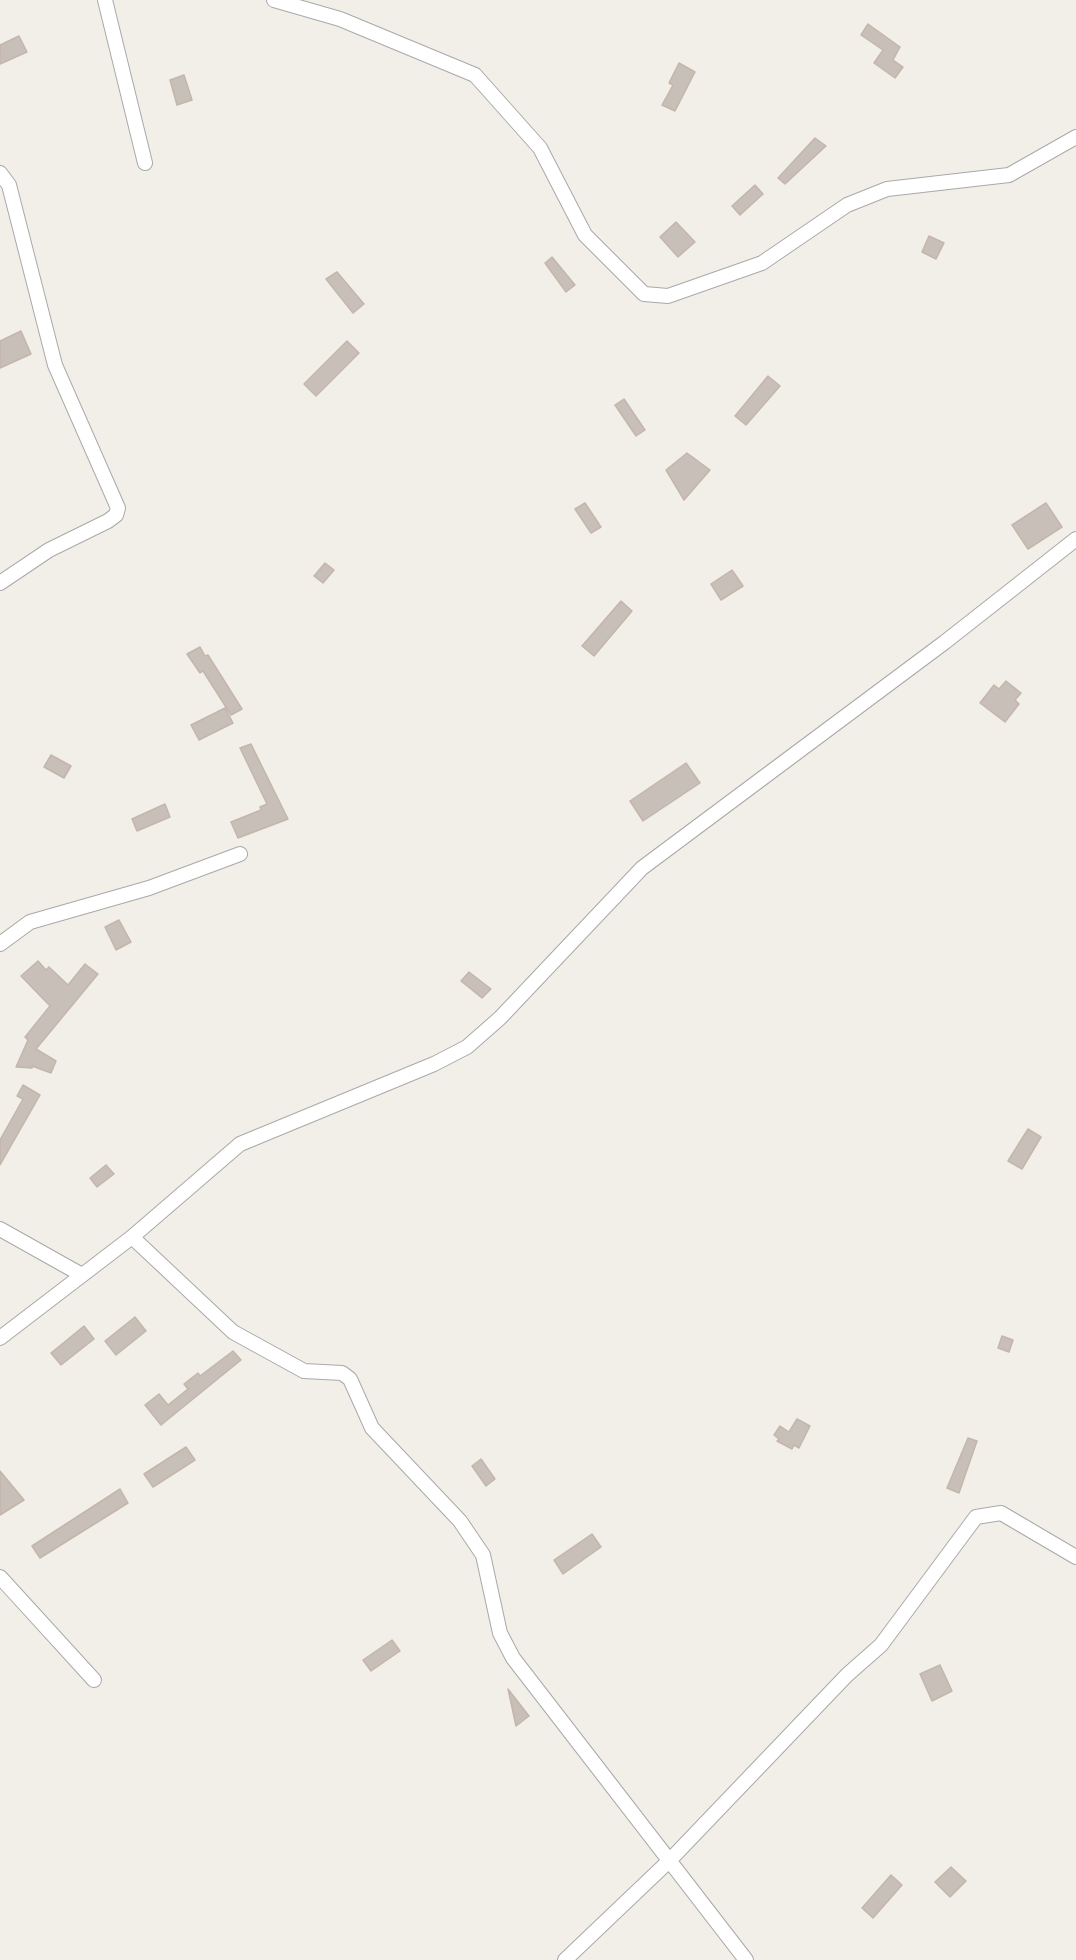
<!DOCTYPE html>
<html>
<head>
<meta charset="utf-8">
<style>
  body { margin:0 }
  canvas { display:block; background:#f2efe9 }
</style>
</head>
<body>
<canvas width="1076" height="1960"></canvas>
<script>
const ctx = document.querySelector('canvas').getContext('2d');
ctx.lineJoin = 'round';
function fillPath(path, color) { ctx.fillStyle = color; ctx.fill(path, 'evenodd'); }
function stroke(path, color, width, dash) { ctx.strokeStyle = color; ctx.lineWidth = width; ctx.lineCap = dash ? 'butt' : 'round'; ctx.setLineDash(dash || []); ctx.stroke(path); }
const building = new Path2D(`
  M868 24 900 47 893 60 903 67 895 78 874 63 883 50 861 35Z
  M19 36 27 52 0 64V45Z
  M679 63 695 72 675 111 662 105 673 85 669 83Z
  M184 75 192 100 177 105 170 80Z
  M815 138 826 146 785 184 778 178Z
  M755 185 763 194 740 215 732 206Z
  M676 222 695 242 678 257 660 237Z
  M929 236 944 243 936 259 922 252Z
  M552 257 575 285 566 292 545 263Z
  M337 272 364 304 353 313 326 279Z
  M21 331 31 354 0 368V341Z
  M347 341 359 353 316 396 304 384Z
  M768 376 780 386 746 425 735 416Z
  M624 399 645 430 636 436 615 405Z
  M687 453 710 470 684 500 666 470Z
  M585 503 601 527 591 533 575 509Z
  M1046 503 1062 527 1028 549 1012 525Z
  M325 563 334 570 323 583 314 576Z
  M732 570 743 586 721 600 711 584Z
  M621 601 632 611 594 656 582 646Z
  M200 647 205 656 208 655 242 709 231 715 203 671 200 673 187 654Z
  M1006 681 1021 693 1015 700 1019 704 1005 722 980 703 994 685 999 689Z
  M225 708 233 723 199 740 191 725Z
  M251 744 288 819 238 838 231 822 261 810 260 807 267 804 240 748Z
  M51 755 71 766 64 778 44 767Z
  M686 763 700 783 643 821 630 801Z
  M165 804 170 817 137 831 132 819Z
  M119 920 131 942 116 950 105 927Z
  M38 961 46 970 49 967 68 985 85 964 98 974 36 1049 56 1061 51 1073 32 1066V1068L16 1067 28 1040 25 1037 50 1006 21 976Z
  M469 972 491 989 482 998 461 981Z
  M23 1085 40 1095 0 1165V1140L23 1099 17 1096Z
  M1028 1129 1041 1137 1022 1169 1008 1161Z
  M106 1165 114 1174 97 1187 90 1178Z
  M135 1317 146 1331 116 1355 105 1341Z
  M84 1326 94 1339 61 1365 51 1353Z
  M1002 1336 1013 1340 1009 1352 998 1348Z
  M233 1351 241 1360 161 1425 145 1405 159 1394 168 1405 188 1389 184 1384 198 1373 200 1376Z
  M797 1419 810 1426 799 1448 794 1445 792 1449 777 1441 779 1439 774 1435 780 1426 789 1432Z
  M968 1438 977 1441 959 1493 947 1488Z
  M186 1447 195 1460 153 1487 144 1474Z
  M481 1459 495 1479 486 1486 472 1466Z
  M0 1471 24 1500 0 1515Z
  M120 1489 128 1503 40 1558 32 1546Z
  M592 1534 601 1547 563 1574 554 1560Z
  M392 1640 400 1651 371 1671 363 1660Z
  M940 1665 952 1691 932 1701 920 1674Z
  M508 1689 529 1716 516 1726Z
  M951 1867 966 1881 950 1897 935 1882Z
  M891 1875 902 1885 873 1918 862 1908Z`);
fillPath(building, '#c7bfb8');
stroke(building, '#c4b6ab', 1.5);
const minor = new Path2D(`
  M105 0 145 163
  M274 0 340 19 475 75 540 148 585 235 644 294 668 296 762 263 847 205 887 189 1009 175 1076 137
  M0 173 9 185 55 365 118 508 116 515 108 521 49 550 0 583
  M0 944 30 922 149 888 240 854
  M0 1229 82 1275
  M132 1237 233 1332 304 1371 342 1373 350 1379 372 1428 460 1521 483 1555 500 1633 513 1658 746 1960
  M0 1338 132 1237 240 1144 434 1064 467 1047 500 1018 642 868 945 642 1076 539
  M0 1577 94 1680
  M565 1960 670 1860 847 1675 881 1645 976 1517 1001 1513 1076 1557`);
stroke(minor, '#a9a9a9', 16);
stroke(minor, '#fff', 14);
</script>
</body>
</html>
